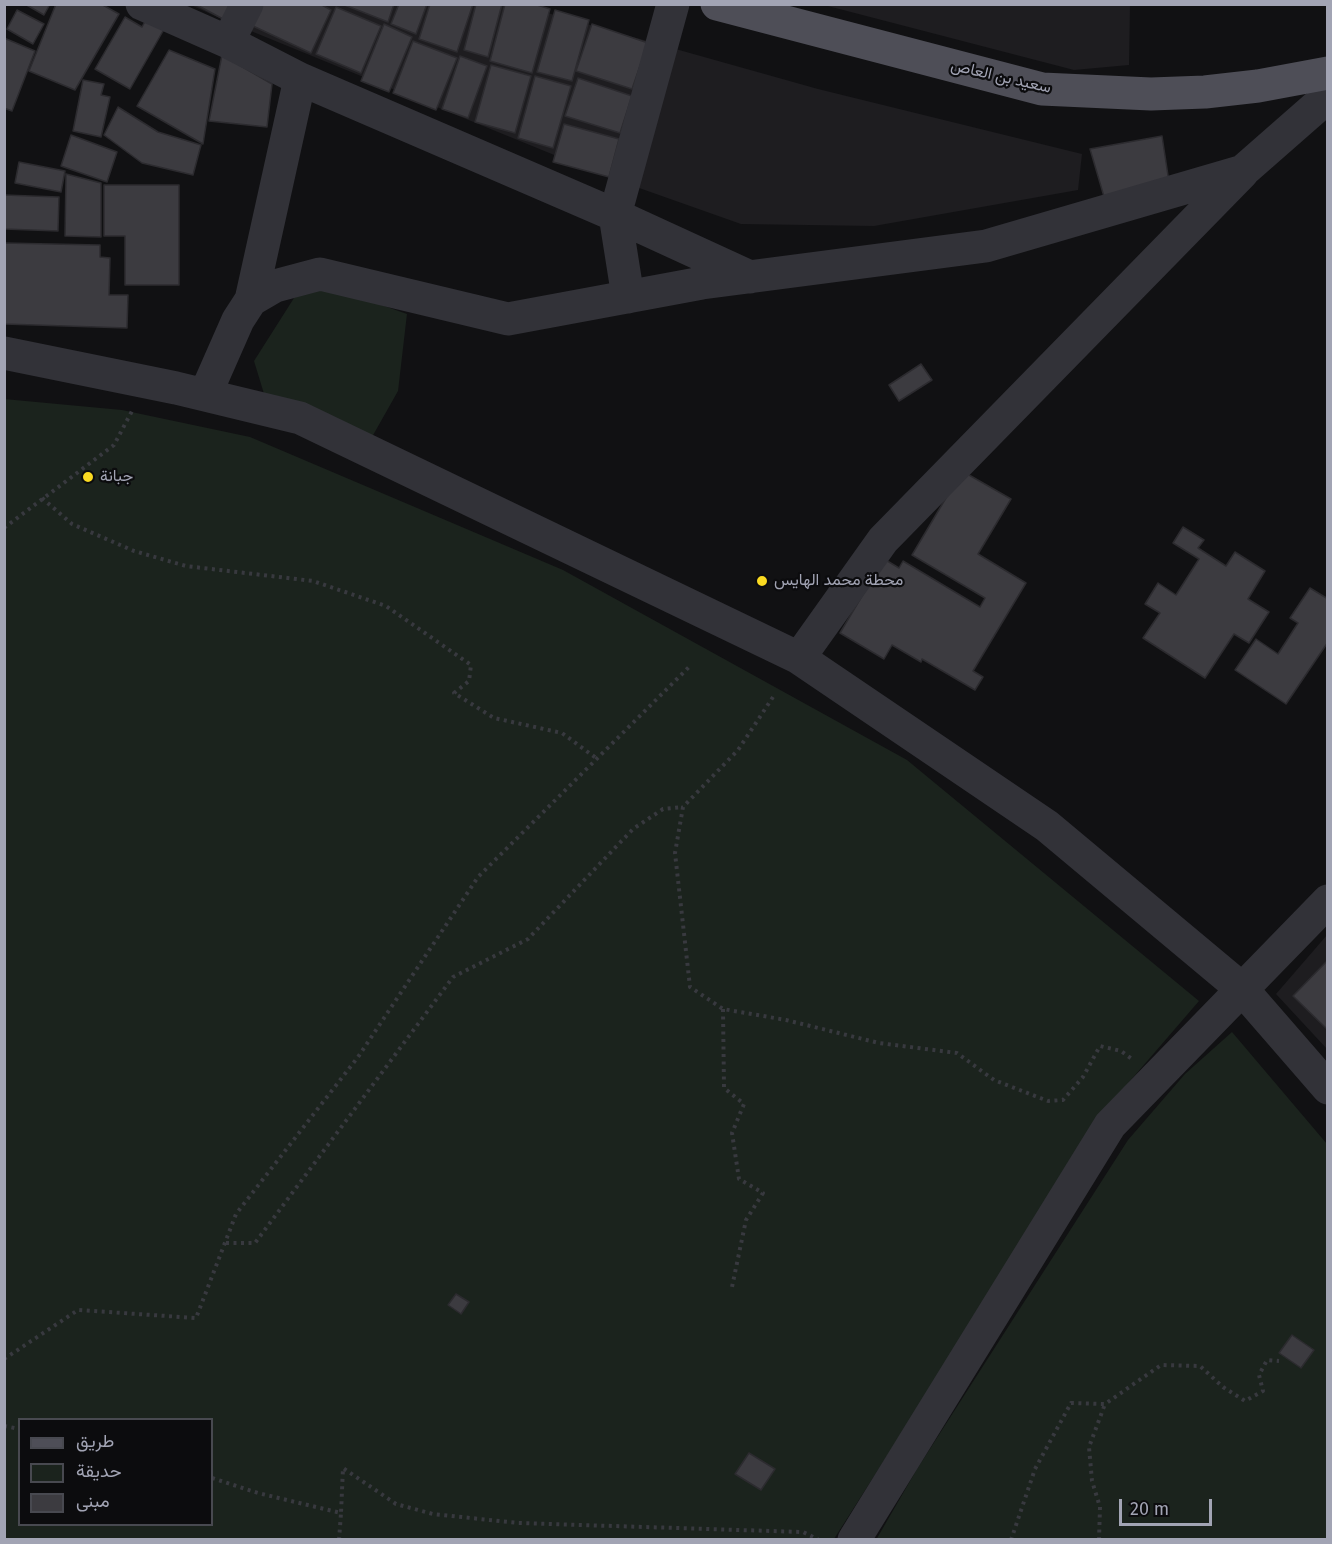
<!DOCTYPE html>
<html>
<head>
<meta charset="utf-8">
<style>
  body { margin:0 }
  #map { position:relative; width:1332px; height:1544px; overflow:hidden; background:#111113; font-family:"Fira Sans",Vazirmatn,sans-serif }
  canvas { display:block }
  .frame { position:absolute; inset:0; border:6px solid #a2a4b4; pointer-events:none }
  .legend { position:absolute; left:18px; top:1418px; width:195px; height:108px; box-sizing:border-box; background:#0c0c0e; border:2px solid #484950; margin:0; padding:8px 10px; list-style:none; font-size:18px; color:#a2a4b4 }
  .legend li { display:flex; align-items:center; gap:12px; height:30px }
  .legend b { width:30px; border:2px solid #484950 }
  .scale { position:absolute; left:1119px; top:1499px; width:93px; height:27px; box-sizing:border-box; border:3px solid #a2a4b4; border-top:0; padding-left:8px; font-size:18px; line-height:21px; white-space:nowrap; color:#a2a4b4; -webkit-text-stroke:4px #0c0c0e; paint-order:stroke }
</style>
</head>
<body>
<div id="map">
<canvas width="1332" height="1544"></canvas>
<div class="frame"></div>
<ul class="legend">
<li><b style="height:8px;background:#4e4e57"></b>طريق</li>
<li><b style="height:16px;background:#1b231d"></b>حديقة</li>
<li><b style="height:16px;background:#3c3b40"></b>مبنى</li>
</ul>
<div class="scale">20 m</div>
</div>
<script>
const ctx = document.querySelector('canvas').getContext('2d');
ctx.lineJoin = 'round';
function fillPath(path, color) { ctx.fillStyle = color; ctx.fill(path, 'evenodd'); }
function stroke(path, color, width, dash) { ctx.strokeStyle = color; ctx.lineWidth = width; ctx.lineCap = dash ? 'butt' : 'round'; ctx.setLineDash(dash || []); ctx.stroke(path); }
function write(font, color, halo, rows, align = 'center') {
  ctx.font = font + ' "Fira Sans",Vazirmatn,sans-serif'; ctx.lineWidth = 4.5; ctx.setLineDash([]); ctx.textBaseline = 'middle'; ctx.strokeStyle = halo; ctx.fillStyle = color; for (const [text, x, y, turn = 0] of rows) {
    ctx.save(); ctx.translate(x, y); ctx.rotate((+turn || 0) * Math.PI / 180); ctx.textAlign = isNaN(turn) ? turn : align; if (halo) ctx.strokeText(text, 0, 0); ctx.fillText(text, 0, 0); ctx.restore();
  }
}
fillPath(new Path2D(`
  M191 5H519L818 89 1082 154 1078 190 874 226 741 224 608 177 224 20Z
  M824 5H1130L1129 65 1074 70Z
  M1327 935V1049L1276 994Z`), '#1e1d20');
fillPath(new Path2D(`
  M325 285 407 314 398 391 372 437 265 397 254 361 294 298Z
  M4 399 122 410 250 437 563 570 907 760 1199 1001 1130 1081 1038 1219 834 1539H5ZM20 1420H212V1524H20Z
  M1232 1032 1327 1144V1539L876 1540 917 1469 1128 1140 1185 1074Z`), '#1b231d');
const building = new Path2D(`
  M25 4H50L44 15Z
  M56 4H101L119 14 75 90 29 71Z
  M195 4H230L223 19Z
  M263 4H320L331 10 311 53 253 26Z
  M342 4H394L388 22Z
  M399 4H427L416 34 391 24Z
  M430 4H473L457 52 419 39Z
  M476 4H502L488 57 464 50Z
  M505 4H534L550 9 532 73 490 61Z
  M336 7 381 26 361 73 316 54Z
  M17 10 44 24 33 44 7 29Z
  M555 10 589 20 572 81 537 72Z
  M149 14 167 24 130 89 95 69 125 17 142 27Z
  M384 24 412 37 389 92 361 81Z
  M592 24 648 43 632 89 576 71Z
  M4 38 35 51 12 111 4 108Z
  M413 41 457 58 436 110 393 93Z
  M169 50 215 69 203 144 137 106Z
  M222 55 272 84 267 127 209 121Z
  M460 56 487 66 468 118 442 109Z
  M491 65 531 76 515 133 475 122Z
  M535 76 571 86 553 148 518 138Z
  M578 78 632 96 620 133 565 116Z
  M83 80 104 84 101 95 110 97 101 137 73 131Z
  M118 107 158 132 201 145 193 175 142 163 104 135Z
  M564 124 619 139 609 177 553 162Z
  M71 135 117 152 107 182 61 166Z
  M1162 136 1169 182 1105 200 1090 149Z
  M19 162 65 171 61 192 15 183Z
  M66 174 101 183V237L65 236Z
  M104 185H179V285H125V236H104Z
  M4 195 59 197 58 231 4 229Z
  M4 243 100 245V257L110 258 109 295H128L127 328 4 324Z
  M921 364 932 380 899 401 889 385Z
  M962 471 1011 499 978 554 1026 583 973 671 983 677 975 690 922 659 921 662 892 645 884 659 840 633 884 559 899 568 903 561 980 607 985 598 912 555Z
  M1183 527 1204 540 1198 548 1226 566 1235 552 1265 571 1248 599 1269 612 1249 643 1234 634 1205 678 1143 638 1160 613 1145 604 1158 583 1176 595 1199 559 1173 543Z
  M1310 588 1328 599V642L1286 704 1235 670 1256 639 1278 654 1298 623 1290 618Z
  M1328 960V1030L1293 996Z
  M456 1294 469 1302 461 1314 448 1305Z
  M1292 1335 1314 1350 1301 1368 1279 1353Z
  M749 1453 775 1469 761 1490 735 1474Z`);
fillPath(building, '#3c3b40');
stroke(building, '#2c2b2f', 1.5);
stroke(new Path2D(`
  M42 498 72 524 134 551 186 566 313 581 386 606 471 665 469 681 454 693 494 718 562 733 596 758
  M4 528 114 445 132 411
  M773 697 738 750 683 807 675 853 690 987 723 1009 786 1020 879 1043 957 1053 994 1080 1048 1101 1063 1100 1083 1077 1100 1046 1121 1051 1132 1059
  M723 1009 724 1088 744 1104 732 1133 739 1179 763 1193 746 1220 732 1287
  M226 1243H255L453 977 528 939 633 829 663 809 683 807
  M4 1359 78 1310 196 1318 236 1214 358 1057 478 877 690 666
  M4 1426 20 1429
  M212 1478 258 1493 341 1513 343 1468 396 1504 433 1514 518 1523 803 1532 819 1540
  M339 1540 341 1513
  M1011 1540 1035 1469 1071 1403 1105 1404 1161 1365 1200 1366 1223 1387 1245 1401 1263 1391 1259 1375 1267 1360 1279 1361
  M1099 1540 1100 1507 1092 1481 1089 1447 1105 1404`), '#38393f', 4, [3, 4.5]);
stroke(new Path2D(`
  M142 4 228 42 300 79 251 300
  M228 42 247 4
  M300 79 615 215 750 277
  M628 297 615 215 673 4
  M4 353 176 388 300 418 799 658 1047 826 1242 989 1328 1088
  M205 395 238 320 251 300 275 286 320 274 508 319 702 283 986 246 1243 171 1316 107 1328 100
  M799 658 883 540 1242 173
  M854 1540 1110 1125 1328 901`), '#323238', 33);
stroke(new Path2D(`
  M717 4 1042 89 1151 94 1205 92 1258 86 1328 73`), '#4e4e57', 33);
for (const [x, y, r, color] of [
  [88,477,6,"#fada21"],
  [762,581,6,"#fada21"]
]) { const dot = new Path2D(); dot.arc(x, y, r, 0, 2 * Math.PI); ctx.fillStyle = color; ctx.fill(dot); stroke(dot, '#0c0c0e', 2); }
write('16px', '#a2a4b4', '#0c0c0e', [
  ["سعيد بن العاص",1001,77,13]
]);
write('16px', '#a2a4b4', '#0c0c0e', [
  ["جبانة",100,477],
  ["محطة محمد الهايس",774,581]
], 'left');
</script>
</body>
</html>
